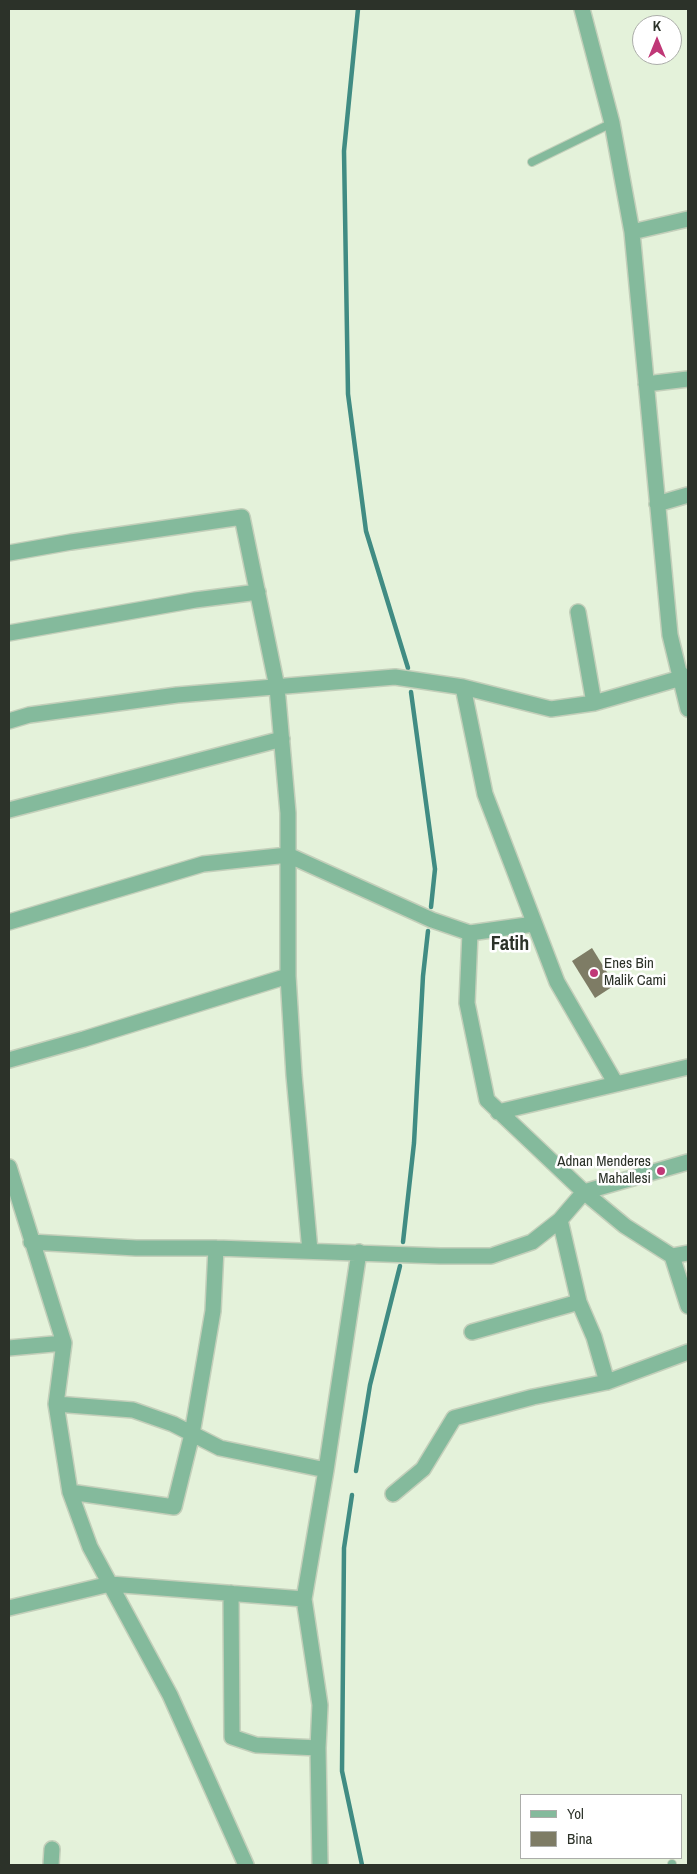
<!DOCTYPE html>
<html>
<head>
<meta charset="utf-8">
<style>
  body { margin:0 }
  #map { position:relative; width:697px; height:1874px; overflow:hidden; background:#e4f2da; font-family:"Archivo Narrow",sans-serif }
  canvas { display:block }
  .frame { position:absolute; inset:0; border:10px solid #2c3229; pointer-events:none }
  .legend { position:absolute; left:520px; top:1794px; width:162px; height:65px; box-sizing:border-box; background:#fff; border:1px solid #abada9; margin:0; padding:6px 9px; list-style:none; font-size:15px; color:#2c3229 }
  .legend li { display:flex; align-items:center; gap:10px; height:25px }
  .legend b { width:25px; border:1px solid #abada9 }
  .north { position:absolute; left:632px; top:15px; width:50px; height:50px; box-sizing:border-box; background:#fff; border:1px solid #abada9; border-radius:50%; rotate:0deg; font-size:14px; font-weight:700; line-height:20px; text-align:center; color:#2c3229 }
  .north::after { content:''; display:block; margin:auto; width:18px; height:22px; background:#c03877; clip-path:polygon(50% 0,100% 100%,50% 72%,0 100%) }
</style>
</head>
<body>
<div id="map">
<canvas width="697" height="1874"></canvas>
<div class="frame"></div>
<ul class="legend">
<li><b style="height:6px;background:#84ba9c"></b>Yol</li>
<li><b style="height:14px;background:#7e7c65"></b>Bina</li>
</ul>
<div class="north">K</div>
</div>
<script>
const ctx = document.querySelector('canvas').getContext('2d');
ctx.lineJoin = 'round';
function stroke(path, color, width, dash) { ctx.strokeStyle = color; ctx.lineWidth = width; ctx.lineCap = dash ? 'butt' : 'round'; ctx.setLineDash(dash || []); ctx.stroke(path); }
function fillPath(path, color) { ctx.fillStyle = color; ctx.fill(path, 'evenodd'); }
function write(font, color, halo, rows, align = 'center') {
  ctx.font = font + ' "Archivo Narrow",sans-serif'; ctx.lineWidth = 5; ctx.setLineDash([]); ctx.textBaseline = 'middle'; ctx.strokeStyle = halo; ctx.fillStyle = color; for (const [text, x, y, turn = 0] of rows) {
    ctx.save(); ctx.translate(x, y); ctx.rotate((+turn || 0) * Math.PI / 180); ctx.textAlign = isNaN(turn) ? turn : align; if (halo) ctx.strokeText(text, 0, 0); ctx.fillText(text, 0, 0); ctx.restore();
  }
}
stroke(new Path2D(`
  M358 9 344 151 348 394 366 531 408 668
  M411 692 435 869 431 907
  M403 1242 414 1143 423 976 428 931
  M356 1471 370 1385 400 1266
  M352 1495 344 1548 342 1771 362 1865`), '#408c83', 4.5);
fillPath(new Path2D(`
  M592 948 615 985 595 998 572 961Z`), '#7e7c65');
const service = new Path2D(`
  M532 162 612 123
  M672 1865V1864`);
const minor = new Path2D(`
  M582 9 612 123 632 232 670 635 688 709
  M632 232 688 219
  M646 384 688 379
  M657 504 688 495
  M9 553 71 542 242 517 277 687 288 813V976L294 1075 310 1251
  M578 612 594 703
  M9 633 195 600 258 592
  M463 687 485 794 557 982 616 1084
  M9 721 29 715 177 695 395 677 463 687 551 709 594 703 688 676
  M9 810 282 739
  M9 922 203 864 288 855 432 920 470 933 534 924
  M470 933 467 1003 487 1100 584 1192 625 1226 672 1256 688 1306
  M9 1060 84 1039 288 976
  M498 1112 688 1067
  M9 1167 64 1343 56 1404 70 1492 90 1547 170 1695 246 1865
  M560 1220 579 1302 594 1337 607 1382
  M31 1242 136 1248H216L440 1256H491L532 1242 560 1220 584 1192 688 1162
  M672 1256 688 1253
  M472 1332 579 1302
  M9 1348 64 1343
  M56 1404 133 1410 173 1424 220 1448 326 1470
  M70 1492 174 1507 192 1434 213 1311 216 1248
  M393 1494 423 1469 454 1418 533 1397 607 1382 688 1352
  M231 1593 232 1737 256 1745 318 1748
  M9 1608 110 1584 304 1599
  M51 1865 52 1849
  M320 1865 318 1748 320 1705 304 1599 326 1470 359 1252`);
stroke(service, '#c3cfba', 10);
stroke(minor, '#c3cfba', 18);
stroke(service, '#84ba9c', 8);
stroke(minor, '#84ba9c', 15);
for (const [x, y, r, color] of [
  [594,973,5,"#c03877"],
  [661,1171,5,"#c03877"]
]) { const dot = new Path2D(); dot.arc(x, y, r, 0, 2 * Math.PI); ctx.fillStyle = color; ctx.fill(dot); stroke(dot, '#fff', 2); }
write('15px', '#2c3229', '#fff', [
  ["Enes Bin",604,964],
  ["Malik Cami",604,981],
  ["Adnan Menderes",651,1162,"right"],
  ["Mahallesi",651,1179,"right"]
], 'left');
write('bold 20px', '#2c3229', '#fff', [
  ["Fatih",510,945]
]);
</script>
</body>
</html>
